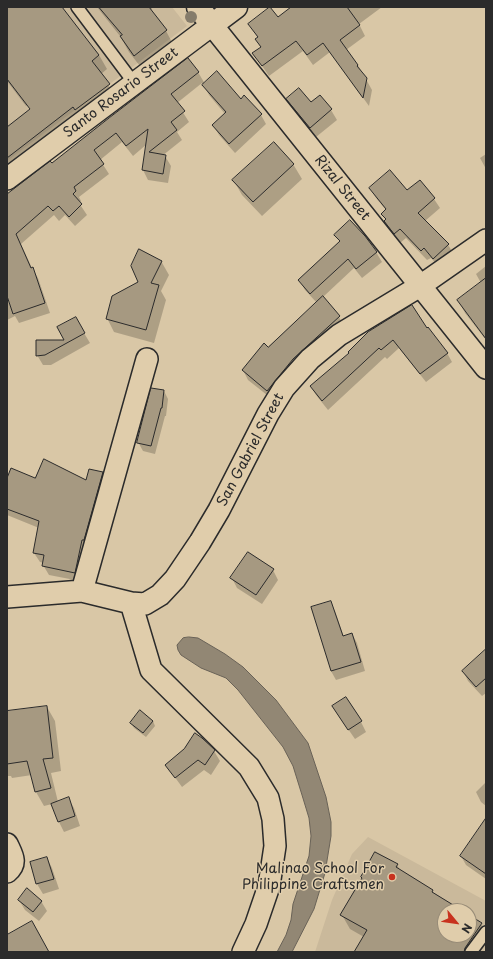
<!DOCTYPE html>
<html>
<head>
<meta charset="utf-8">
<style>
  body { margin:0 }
  #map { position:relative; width:493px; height:959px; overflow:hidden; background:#d9c7a6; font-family:"Playpen Sans",sans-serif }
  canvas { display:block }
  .frame { position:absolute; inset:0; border:8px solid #2b2b2b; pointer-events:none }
  .north { position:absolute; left:437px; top:903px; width:40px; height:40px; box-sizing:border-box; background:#e0cdab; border:1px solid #988c78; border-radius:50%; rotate:119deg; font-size:11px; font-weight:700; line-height:16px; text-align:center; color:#2b2b2b }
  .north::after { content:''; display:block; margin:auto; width:14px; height:18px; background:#c8321e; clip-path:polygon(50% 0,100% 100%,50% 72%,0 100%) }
</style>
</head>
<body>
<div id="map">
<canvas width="493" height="959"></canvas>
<div class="frame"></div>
<div class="north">N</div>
</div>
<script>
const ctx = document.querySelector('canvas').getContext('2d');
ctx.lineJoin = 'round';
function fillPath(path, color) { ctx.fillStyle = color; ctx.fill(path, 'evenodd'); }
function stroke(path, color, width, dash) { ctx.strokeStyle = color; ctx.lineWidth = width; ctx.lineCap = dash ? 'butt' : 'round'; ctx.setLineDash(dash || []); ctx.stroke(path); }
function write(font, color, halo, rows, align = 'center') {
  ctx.font = font + ' "Playpen Sans",sans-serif'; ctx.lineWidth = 3; ctx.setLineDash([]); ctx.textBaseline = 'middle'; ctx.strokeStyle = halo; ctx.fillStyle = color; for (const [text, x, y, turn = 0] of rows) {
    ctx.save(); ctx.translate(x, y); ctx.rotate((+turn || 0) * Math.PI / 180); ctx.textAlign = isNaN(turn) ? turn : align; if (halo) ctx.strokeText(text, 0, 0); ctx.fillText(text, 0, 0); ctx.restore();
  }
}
fillPath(new Path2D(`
  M7 7H172L187 26 7 161Z
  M368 837 486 901V952H315L332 900 352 854ZM445 911H469V935H445Z`), '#cab99b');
const water = new Path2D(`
  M189 637 198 638 225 654 243 667 276 700 308 743 326 797 331 822V836L325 873 314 909 292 952H277L286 935 291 920 293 904 309 856 311 836 309 818 302 795 293 766 283 747 238 690 226 678 201 668 181 655 178 650 177 645 183 638Z`);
fillPath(water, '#928774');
stroke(water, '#696257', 1);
fillPath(new Path2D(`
  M7 7H61L99 55 107 69 101 74 117 99 7 178V132L45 97 42 94 26 106 7 81Z
  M97 7H151L152 9 150 11 166 31 174 46 143 70 129 52 120 36Z
  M293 7H382L359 24 365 36 346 50 358 65 372 90 369 106 330 52 313 65 303 51 269 76 254 54 261 48 256 39 258 38 249 24 278 19Z
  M198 72 205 84 241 100 261 115 266 124 235 153 219 135 213 125 225 114 209 95 202 83 177 103 189 122 177 132 182 140 162 156H165L171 166 168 183 148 180 143 170 147 144 133 156 122 142 100 160 109 174 79 197 81 201 79 203 87 215 75 226 65 215 59 221 54 215 21 244 32 268 38 278 50 313 19 323 15 316 7 320V195L52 165Z
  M320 96 331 110 337 120 316 137 293 109 288 99 311 104Z
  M486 154V169L480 158Z
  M293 164 302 179 262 216 242 195 234 181Z
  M419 181 434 199 440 208 425 221 448 245 454 254 440 268 431 258 427 260 406 238 400 243 385 221 386 220 382 214 386 210 376 198 370 188 407 192Z
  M336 235 376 252 382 262 362 278 354 268 323 297 339 317 344 326 272 399 248 380 243 370 317 303 305 290 299 280 340 242Z
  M161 261 169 275 161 291 166 300 154 343 114 332 107 318 139 282Z
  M486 266V340L465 313 458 300 481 283 476 274Z
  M75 318 90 343 51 365H43L37 355 66 341Z
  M427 329 447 353 452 362 426 382 399 348 387 359 385 357 328 410 316 395 311 386 350 353Z
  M164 391 168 399 166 416H165L155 454 143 451 138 442Z
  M102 473 107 482 80 581 49 575 43 565 44 563 40 562 34 553 39 528 7 515V480L35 479 87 481Z
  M273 570 278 580 262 604 237 588 232 578Z
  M330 602 335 611 344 637 352 634 357 643 365 671 336 680 331 671 312 608Z
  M486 651V693L482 696 468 681 463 671Z
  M47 707 55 721 61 771 51 773 58 802 68 798 74 808 80 826 64 832 59 822 52 804 44 806 36 792 32 775 12 778 11 776H7V736Z
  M141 712 153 721 155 726 146 737 134 728 131 723Z
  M339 716 361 722 366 732 355 739Z
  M202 738 214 751 220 761 211 775 204 770 182 787 166 765Z
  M486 782V806L481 802 476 792Z
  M486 835V879L466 865 461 856Z
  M47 858 52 868 59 889 43 894 37 884 31 863Z
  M397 865 400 870 461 911H445V935H469V916L481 924 486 932V944L480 952H355L364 937 350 929 342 915 362 879Z
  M19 900 41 901 47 911 39 921 25 910Z`), '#0003');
const building = new Path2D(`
  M7 7H62L99 55 92 61 110 84 75 110 73 107 7 158V127L30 109 7 79Z
  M99 7H149L167 30 134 56 120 36 122 35Z
  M270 7 278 17 291 7H347L360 25 340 40 358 65 357 66 367 78 363 98 323 43 307 55 296 41 262 66 252 53 261 47 255 39 258 37 248 24Z
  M188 58 199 72 171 94 185 111 171 122 177 130 149 152 166 155 163 174 142 170 148 129 126 146 116 133 94 150 104 164 74 187 76 191 73 194 82 204 69 217 59 206 53 211 48 206 16 234 31 268 33 267 45 303 13 314 7 296V194L50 161 52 163 109 118Z
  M217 71 241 99 244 95 262 114 229 144 212 125 226 112 202 85Z
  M299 88 311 102 320 95 332 109 310 128 286 99Z
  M274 142 294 164 253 202 232 180Z
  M390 170 407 190 420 180 435 198 418 213 449 244 433 259 424 248 421 251 400 229 394 234 384 221 386 219 381 214 386 209 369 188Z
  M350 220 365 236 377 252 356 269 348 259 310 294 298 280 340 241 334 235Z
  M139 249 162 261 151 283 159 285 146 330 106 319 112 296 138 282 131 266Z
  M486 278V339L457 300Z
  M323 296 340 316 293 359 267 391 242 370 264 343 268 347Z
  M412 305 427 328 428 327 448 353 420 374 393 340 381 350 379 348 322 401 310 386 349 353 348 352 368 332Z
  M76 317 85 333 45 355 36 356V340H64L57 327Z
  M151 388 164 390 162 408H161L151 446 137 443Z
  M44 459 86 480 89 469 103 472 84 540H82L75 573 42 566 44 555 33 553 39 521 7 509V478L11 468 35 478Z
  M248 552 274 569 256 595 230 578Z
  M331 601 343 636 352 633 361 662 331 671 311 607Z
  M486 649V678L476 687 462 671Z
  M346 697 362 721 348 730 332 706Z
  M47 706 53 758 43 759 51 788 35 792 27 761 7 764V711Z
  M140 710 153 721 143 733 130 723Z
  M195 733 202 738 215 750 205 765 198 760 175 778 165 765 184 749Z
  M69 797 75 816 58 822 51 804Z
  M486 818V874L460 856Z
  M375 852 398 864 396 867 433 890 432 892 463 911H445V935H469V915L482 923 465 948 464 952H354L367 930 340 915 362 878 361 877Z
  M47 857 54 879 36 884 30 862Z
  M27 888 42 901 33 912 18 900Z
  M32 921 49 952H7V935Z`);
fillPath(building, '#a69981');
stroke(building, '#2b2b2b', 1);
const service = new Path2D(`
  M77 7 134 83
  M471 952 486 932`);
const minor = new Path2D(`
  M7 179 212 25 486 368
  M82 591 147 359
  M7 597 82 591 131 603 145 604 160 595 175 579 200 542 219 510 268 414 284 388 310 359 339 335 420 286 486 240
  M131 603 151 670 249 767 268 798 273 819 275 846 269 886 256 924 243 952
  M7 844C12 855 18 863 7 872`);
const secondary = new Path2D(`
  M198 7 212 25 236 7`);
stroke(service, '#2b2b2b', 14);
stroke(minor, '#2b2b2b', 24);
stroke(secondary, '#2b2b2b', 25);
stroke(service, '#e0cdab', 11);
stroke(minor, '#e0cdab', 21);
stroke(secondary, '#e0cdab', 22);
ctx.fillStyle = '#857c6b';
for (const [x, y] of [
  [191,17]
]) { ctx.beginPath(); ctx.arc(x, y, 6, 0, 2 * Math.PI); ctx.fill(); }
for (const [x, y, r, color] of [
  [392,877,4,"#c8321e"]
]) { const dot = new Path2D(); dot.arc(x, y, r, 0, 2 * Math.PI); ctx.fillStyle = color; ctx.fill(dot); stroke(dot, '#e0cdab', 1.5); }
write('14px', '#2b2b2b', '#e0cdab', [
  ["Santo Rosario Street",121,93,-37],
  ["Rizal Street",342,188,51],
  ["San Gabriel Street",251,450,-62]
]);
write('14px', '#2b2b2b', '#e0cdab', [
  ["Malinao School For",384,869],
  ["Philippine Craftsmen",384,885]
], 'right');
</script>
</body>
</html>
